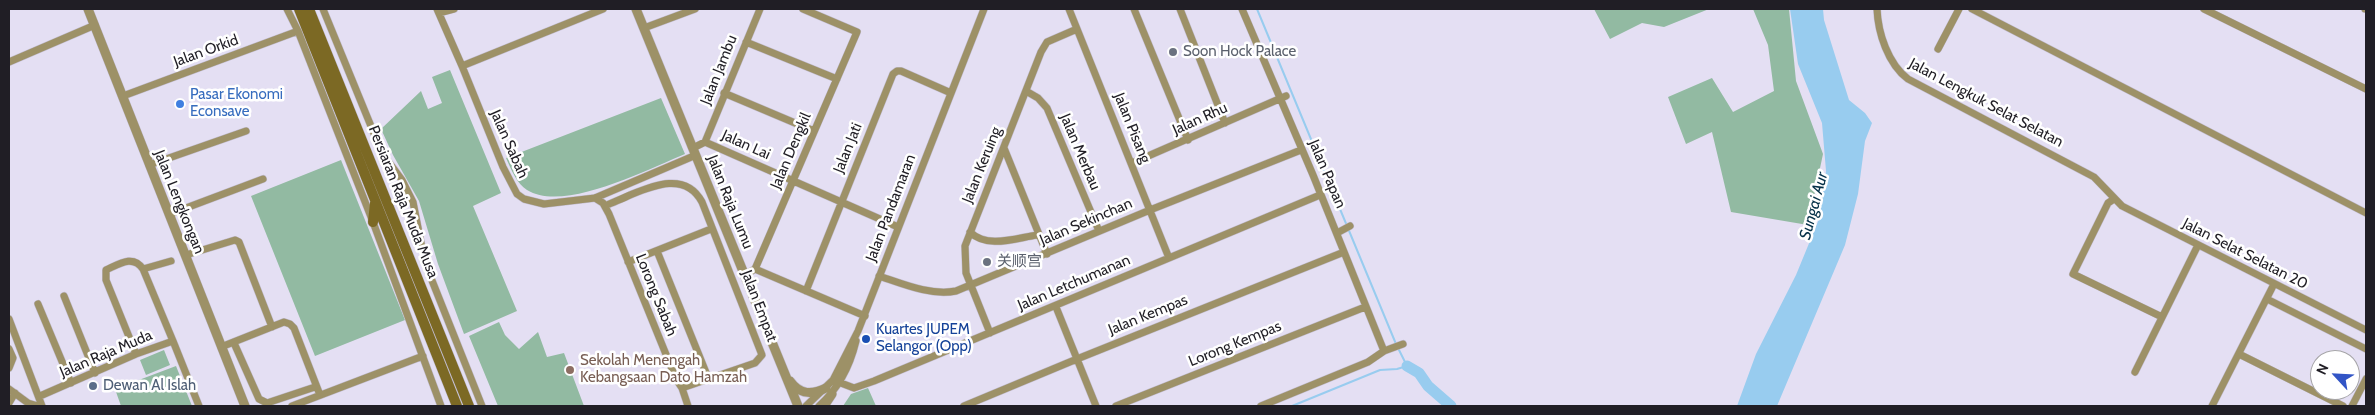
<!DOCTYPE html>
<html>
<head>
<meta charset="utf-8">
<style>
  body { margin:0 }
  #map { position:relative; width:2375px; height:415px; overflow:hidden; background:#e4dff3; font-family:Cabin,sans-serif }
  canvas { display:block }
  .frame { position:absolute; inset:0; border:10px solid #201e25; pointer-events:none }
  .north { position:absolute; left:2310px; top:350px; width:50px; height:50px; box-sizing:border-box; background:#fff; border:1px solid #a6a5a8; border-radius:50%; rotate:295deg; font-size:14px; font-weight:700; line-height:20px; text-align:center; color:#201e25 }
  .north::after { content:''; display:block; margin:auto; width:18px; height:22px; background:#3255c6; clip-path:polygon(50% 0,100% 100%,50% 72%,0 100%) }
</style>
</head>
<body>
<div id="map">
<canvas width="2375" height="415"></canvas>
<div class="frame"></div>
<div class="north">N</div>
</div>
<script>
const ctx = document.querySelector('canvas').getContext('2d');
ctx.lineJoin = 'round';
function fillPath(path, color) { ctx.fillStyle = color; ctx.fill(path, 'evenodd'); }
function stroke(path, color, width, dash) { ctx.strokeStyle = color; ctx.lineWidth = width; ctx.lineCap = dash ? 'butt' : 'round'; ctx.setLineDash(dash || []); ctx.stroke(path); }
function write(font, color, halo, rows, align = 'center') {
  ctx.font = font + ' Cabin,"Noto Sans SC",sans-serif'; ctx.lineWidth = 5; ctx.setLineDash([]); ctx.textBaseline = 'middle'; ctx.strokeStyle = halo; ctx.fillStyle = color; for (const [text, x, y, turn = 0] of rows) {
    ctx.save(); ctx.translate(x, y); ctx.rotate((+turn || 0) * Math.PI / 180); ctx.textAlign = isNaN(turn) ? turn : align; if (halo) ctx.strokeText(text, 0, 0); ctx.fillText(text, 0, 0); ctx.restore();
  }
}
fillPath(new Path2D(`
  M1594 9H1709L1664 27 1642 23 1610 39Z
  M1753 9H1789L1796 81 1823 154 1808 225 1731 212 1712 132 1686 144 1668 97 1712 78 1733 112 1774 91 1768 45Z
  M450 70 501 193 473 206 517 311 464 334 438 264 419 201 393 155 381 129 421 91 428 109 442 103 432 77Z
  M661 98 685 154C648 169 564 213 527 190 517 184 511 169 506 158Z
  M341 160 405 320 315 356 251 196Z
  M499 322 505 335 519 349 538 332 547 357 564 353 584 406H498L469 336Z
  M164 350 170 365 146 375 140 360Z
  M176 366 192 406H121L115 389Z
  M868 388 876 406H843L851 394Z`), '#92baa2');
fillPath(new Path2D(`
  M1790 9H1823L1824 20 1849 100 1865 113 1872 123 1865 141 1858 194 1845 245 1777 406H1737L1756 354 1796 275 1819 219 1826 171 1822 123 1798 64Z`), '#98ccef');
stroke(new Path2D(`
  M1257 9 1396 344
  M1292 406 1380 370 1397 369 1407 366 1398 348`), '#98ccef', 2);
stroke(new Path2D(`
  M1407 366 1419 373 1428 386 1451 406`), '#98ccef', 11);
const minor = new Path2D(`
  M287 9 298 31 373 222 441 406
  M323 9 382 153 402 180 413 202 422 248 431 278 482 406
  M437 9 462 66 603 9
  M1069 9 1169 258
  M1134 9 1188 140
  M1180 9 1225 123
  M1242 9 1313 175 1384 351
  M1877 9C1878 33 1888 64 1908 79L2094 177 2122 206 2366 330
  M1972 9 2366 213
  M2204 9 2366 89
  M2365 9H2366
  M439 13 454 9
  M644 28 695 9
  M746 42 837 79
  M1938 49 1959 9
  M9 62 95 25
  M462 66 503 167 517 194 524 199 544 204 595 198 696 155
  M1026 91 1038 98 1047 108 1099 231
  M724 93 814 131
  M123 96 298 31
  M705 142 760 9
  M693 148 705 142 898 227
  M1004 148 1047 254
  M1132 163 1286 96
  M149 165 246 131
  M595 198 603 203 609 214 676 379 682 388 688 406
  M2114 199 2108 203 2073 274 2162 317
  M605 206C613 202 622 199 630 195 654 185 686 172 702 202L762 355 755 363 682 388
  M170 214 263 179
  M970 232C987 249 1016 238 1037 235
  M1337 233 1350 226
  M657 251 709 380
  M186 255 235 240 239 242 272 327
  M628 262 711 229
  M143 269 171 261
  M755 269 865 316
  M745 275 755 269 857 32 803 9
  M879 276C903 284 931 296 956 291L1150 210 1301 150
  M806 291 893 74 897 71H901L951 93
  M64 296 95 373
  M2267 299 2366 349
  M38 304 71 383
  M1056 307 1096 406
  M9 319 42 406
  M990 333 966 273 965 246 1041 52 1047 42 1077 29
  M234 343 259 399 267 403 315 387
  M221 347 284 322 290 324 294 328 320 395
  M9 349 13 358 9 368
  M136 354 106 280V270C119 264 133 254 143 269L173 341
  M2239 354 2343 406
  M2135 372 2198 245
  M833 380 854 388 874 381 1320 195
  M9 389 28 403 38 406
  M40 396 136 354 173 341 199 406
  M9 403 15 393
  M292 406 423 356
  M806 406 833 380 858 331 984 9
  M819 406C838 389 850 366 856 341
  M964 406 1077 359 1344 252
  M1116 406 1365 307
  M1261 406 1368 362 1384 351 1403 344
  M2212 406 2274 284
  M2352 406 2366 379`);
const tertiary = new Path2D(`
  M88 9 245 406
  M636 9 798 406
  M790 381C800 395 812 395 826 388
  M824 406 832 394`);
const secondary = new Path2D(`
  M299 9 457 406
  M309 9 469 406
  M373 222 375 203`);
stroke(minor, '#c1bcce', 8);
stroke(tertiary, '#c1bcce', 10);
stroke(secondary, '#c1bcce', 11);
stroke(minor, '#9d9167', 7);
stroke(tertiary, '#9d9167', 9);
stroke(secondary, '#7c6924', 10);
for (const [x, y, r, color] of [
  [1173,52,5,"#6b7280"],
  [180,104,5,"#3f7fe0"],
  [987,262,5,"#6b7280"],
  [866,339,5,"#1a4fb4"],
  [570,370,5,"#8d6e63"],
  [93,386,5,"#5c6f8a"]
]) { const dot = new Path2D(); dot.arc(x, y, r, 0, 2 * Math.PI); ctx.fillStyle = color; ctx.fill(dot); stroke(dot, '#fff', 2); }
write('15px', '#201e25', '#fff', [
  ["Jalan Orkid",206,51,-20],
  ["Jalan Jambu",719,70,-68],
  ["Jalan Lengkuk Selat Selatan",1986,103,28],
  ["Jalan Rhu",1200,119,-24],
  ["Jalan Pisang",1132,128,68],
  ["Jalan Sabah",509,144,66],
  ["Jalan Lai",746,145,24],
  ["Jalan Jati",848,148,-68],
  ["Jalan Dengkil",791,151,-67],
  ["Jalan Merbau",1080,152,67],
  ["Jalan Keruing",982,165,-68],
  ["Jalan Papan",1327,174,67],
  ["Jalan Lengkongan",179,202,68],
  ["Persiaran Raja Muda Musa",403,202,68],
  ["Jalan Raja Lumu",730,202,68],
  ["Jalan Pandamaran",891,208,-69],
  ["Jalan Sekinchan",1086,222,-23],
  ["Jalan Selat Selatan 20",2245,254,27],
  ["Jalan Letchumanan",1074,283,-23],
  ["Lorong Sabah",656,295,68],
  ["Jalan Empat",759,306,69],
  ["Jalan Kempas",1148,315,-22],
  ["Lorong Kempas",1235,344,-22],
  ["Jalan Raja Muda",106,354,-23]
]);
write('15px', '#5b616d', '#fff', [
  ["Soon Hock Palace",1183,52],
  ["关顺宫",997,262]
], 'left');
write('15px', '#366cbe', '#fff', [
  ["Pasar Ekonomi",190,95],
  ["Econsave",190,112]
], 'left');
write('15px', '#164399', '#fff', [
  ["Kuartes JUPEM",876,330],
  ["Selangor (Opp)",876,347]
], 'left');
write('15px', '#785e54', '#fff', [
  ["Sekolah Menengah",580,361],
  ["Kebangsaan Dato Hamzah",580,378]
], 'left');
write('15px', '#4e5e75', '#fff', [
  ["Dewan Al Islah",103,386]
], 'left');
write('italic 16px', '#043048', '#fff', [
  ["Sungai Aur",1814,206,-75]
]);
</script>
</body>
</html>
